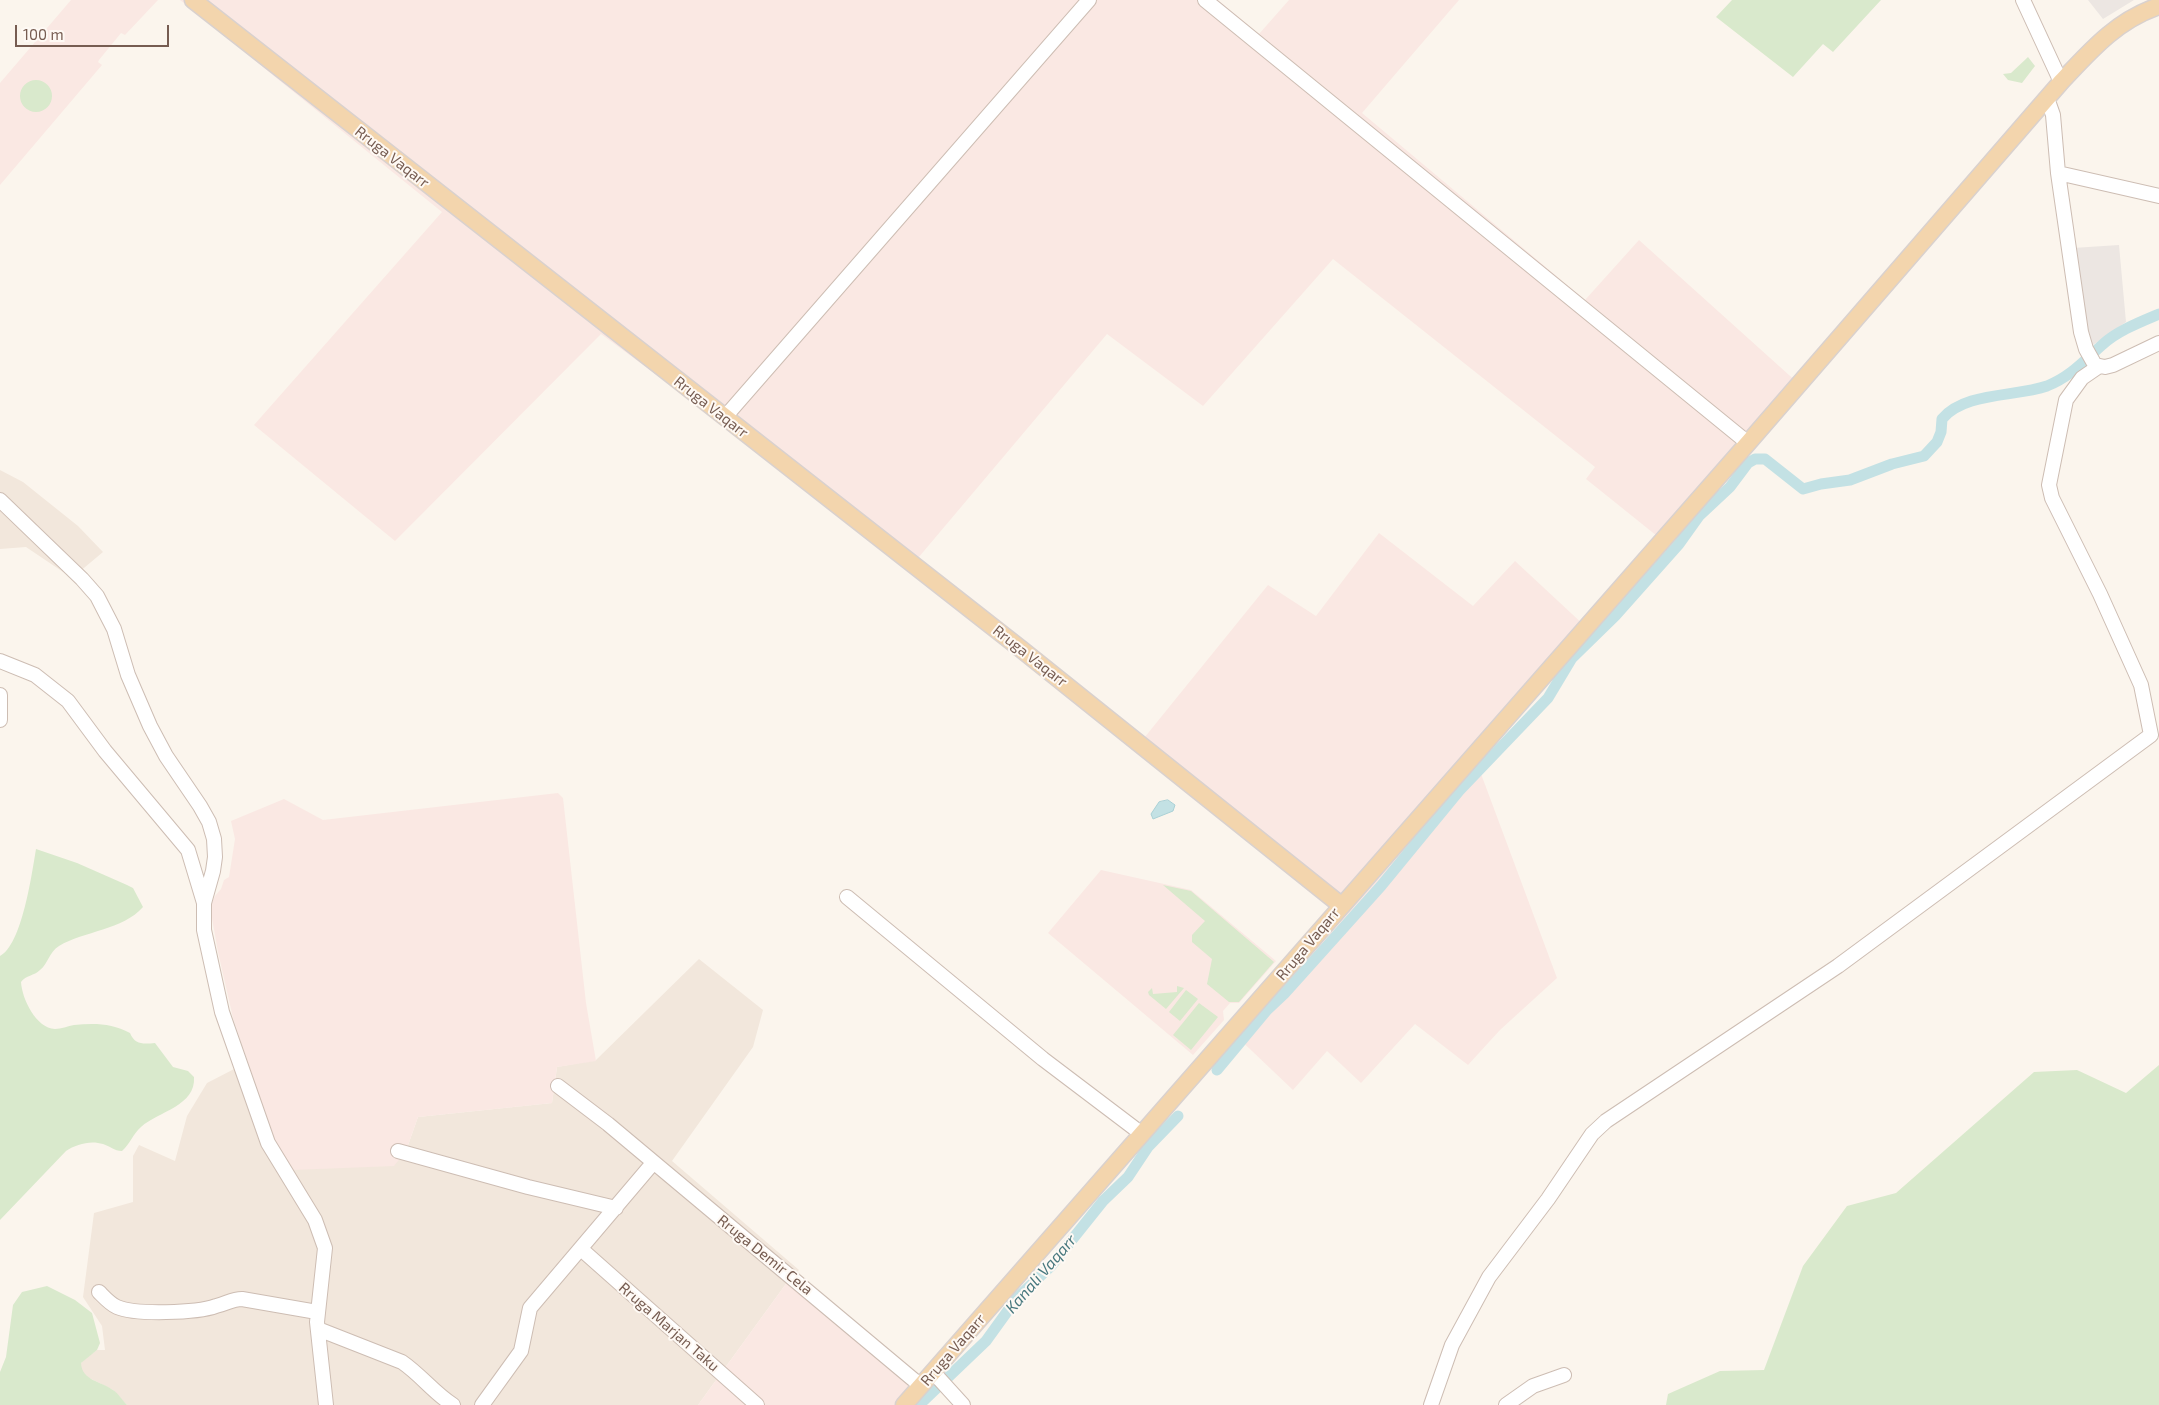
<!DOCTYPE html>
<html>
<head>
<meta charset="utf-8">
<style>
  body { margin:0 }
  #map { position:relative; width:2159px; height:1405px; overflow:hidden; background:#fbf5ed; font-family:"Exo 2",sans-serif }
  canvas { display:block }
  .scale { position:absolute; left:15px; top:25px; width:154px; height:22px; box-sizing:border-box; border:2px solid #765c51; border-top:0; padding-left:6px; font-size:15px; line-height:18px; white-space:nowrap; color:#765c51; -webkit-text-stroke:4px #fef9f4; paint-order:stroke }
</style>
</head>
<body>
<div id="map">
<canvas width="2159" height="1405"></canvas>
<div class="scale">100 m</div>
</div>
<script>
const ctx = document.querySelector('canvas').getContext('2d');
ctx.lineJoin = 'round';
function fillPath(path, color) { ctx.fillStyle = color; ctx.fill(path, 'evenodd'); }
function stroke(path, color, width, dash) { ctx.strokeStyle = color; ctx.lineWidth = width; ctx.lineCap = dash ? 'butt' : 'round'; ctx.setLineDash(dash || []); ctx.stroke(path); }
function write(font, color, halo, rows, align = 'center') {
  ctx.font = font + ' "Exo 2",sans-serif'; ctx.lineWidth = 4; ctx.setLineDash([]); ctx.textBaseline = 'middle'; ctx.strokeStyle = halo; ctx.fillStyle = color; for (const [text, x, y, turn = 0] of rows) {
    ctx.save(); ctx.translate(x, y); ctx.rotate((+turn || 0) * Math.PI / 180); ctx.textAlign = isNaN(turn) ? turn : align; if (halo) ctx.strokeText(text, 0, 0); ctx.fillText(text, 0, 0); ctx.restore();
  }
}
fillPath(new Path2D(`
  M0 470 23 482 78 526 103 552 72 578 26 547 0 549Z
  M699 959 763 1010 753 1047 672 1161 799 1270 788 1281 698 1405H127L113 1390 87 1377 81 1371V1363L85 1358 97 1350H105L102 1326 83 1297 94 1213 133 1202V1156L139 1145 175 1161 187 1116 207 1083 240 1066 274 1141 406 1151 418 1117 552 1103 557 1067 596 1060Z`), '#f2e7dc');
fillPath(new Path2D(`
  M71 0H158L125 35 121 33 99 60 98 62 102 65 0 185V83Z
  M180 0H1218L1259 34 1289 0H1459L1362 113 1585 300 1639 240 1799 384 1662 540 1586 479 1595 467 1333 259 1203 406 1107 334 913 564 601 334 395 541 254 425 442 212Z
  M1379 533 1473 606 1515 561 1586 627 1474 755 1557 978 1500 1030 1468 1065 1415 1024 1361 1083 1327 1051 1293 1090 1232 1032 1342 906 1140 743 1268 585 1316 616Z
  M558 793 563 798 586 1003 596 1061 557 1067 552 1103 418 1117 406 1151 394 1166 292 1170 274 1141 233 1018 218 952 210 907 215 896 221 889 224 880 229 877 235 839 231 821 284 799 323 820Z
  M1101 870 1191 890 1276 961 1239 1003H1230L1223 1011 1224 1020 1193 1055 1048 933Z
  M788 1281 913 1388 902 1405H698Z`), '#fae8e3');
fillPath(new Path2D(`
  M2088 0H2134L2103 19Z
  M2119 245 2126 322 2090 347 2073 248Z`), '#ece6e2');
fillPath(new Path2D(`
  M1732 0H1881L1833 52 1823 44 1793 77 1716 17Z
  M2028 57 2035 66 2022 83 2008 80 2003 74 2011 73Z
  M20 96a16 16 0 1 1 32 0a16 16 0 1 1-32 0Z
  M36 849 77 863 127 885 133 888 143 907C123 930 84 931 59 946 49 952 48 964 40 970 34 976 26 975 21 982 22 999 36 1028 55 1029 61 1029 68 1026 74 1025 94 1023 112 1023 130 1033 135 1045 143 1044 155 1043L173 1067 188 1071 194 1077C196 1106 159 1111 141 1127 133 1134 130 1144 122 1151 114 1151 110 1146 103 1144 91 1140 76 1144 66 1151L0 1220V956C22 945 32 873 36 849Z
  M1163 885 1191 891 1274 962 1239 1002H1229L1207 984 1212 959 1192 942V935L1205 921Z
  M1177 986 1184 988 1166 1009 1149 995 1148 992 1152 988 1153 994 1177 992Z
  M1186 990 1198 999 1180 1021 1169 1012Z
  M1199 1003 1218 1017 1191 1050 1173 1035Z
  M2159 1065V1405H1666L1668 1394 1720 1371 1764 1370 1803 1266 1847 1206 1896 1193 2034 1072 2077 1070 2126 1093Z
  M47 1286 75 1300 92 1313 100 1343 97 1350 81 1363C82 1381 101 1381 113 1390 119 1394 122 1400 127 1405H0V1372L6 1357 13 1305 22 1292Z`), '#d9e9cc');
const water = new Path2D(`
  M1168 800 1175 805 1173 811 1153 819 1151 814 1159 802Z`);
fillPath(water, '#c3e1e4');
stroke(water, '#aad0d5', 1);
stroke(new Path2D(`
  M1217 1070 1267 1010 1284 994 1381 886 1459 791 1548 698 1572 658 1615 616 1679 544 1699 516 1730 487 1748 463 1755 459H1765L1803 489 1821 484 1850 480 1892 464 1924 456 1937 442 1941 432 1942 419C1964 392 2015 397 2047 386 2070 377 2084 361 2102 345 2117 331 2140 322 2159 314
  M919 1405 986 1341 1017 1298 1051 1266 1103 1201 1128 1177 1148 1147 1178 1116`), '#c3e1e4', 11);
const minor = new Path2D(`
  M1205 0 1748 443
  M2023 0 2061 82
  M2047 98 2053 115 2058 173 2081 332 2086 349 2095 365 2105 367 2113 365 2159 343
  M2058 173 2159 196
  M725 417 1089 0
  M0 500 82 579 97 596 114 629 128 675 150 726 166 756 200 806 209 822 214 839 215 857 213 871 204 903V930L222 1012 268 1143 315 1220 325 1248 317 1322 326 1405
  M0 661 35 675 68 701 105 751 188 850 204 903
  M0 695V720
  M847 897 1043 1059 1142 1134
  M558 1086 608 1124 921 1386
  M398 1151 528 1187 616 1208
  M581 1249 757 1405
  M99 1292C104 1297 110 1304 117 1307 135 1315 197 1313 216 1306 226 1304 232 1299 242 1299L317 1312
  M318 1329 402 1362C421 1375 434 1393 453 1405
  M933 1372 963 1405
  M482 1405 521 1351 530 1308 653 1163
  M1431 1405 1452 1345 1489 1277 1548 1199 1592 1134 1606 1121 1838 966 2151 735 2141 685 2100 594 2052 498 2049 485 2066 400 2082 378 2098 367
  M1506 1405 1533 1386 1564 1375`);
const major = new Path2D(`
  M193 0 1021 649 1342 906
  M904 1405 1748 443 2061 82C2091 50 2117 20 2159 6`);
stroke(minor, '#cdbdb3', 16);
stroke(major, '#d9d1ce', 19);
stroke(minor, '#fff', 14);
stroke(major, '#f3d5ad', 16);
write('15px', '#765c51', '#fef9f4', [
  ["Rruga Vaqarr",392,157,38],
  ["Rruga Vaqarr",711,407,38],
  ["Rruga Vaqarr",1030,656,38],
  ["Rruga Vaqarr",1308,944,-50],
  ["Rruga Demir Cela",765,1255,39],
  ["Rruga Marjan Taku",669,1327,41],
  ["Rruga Vaqarr",953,1350,-49]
]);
write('italic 16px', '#49797f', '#fef9f4', [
  ["Kanali Vaqarr",1041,1274,-49]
]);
</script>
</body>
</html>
